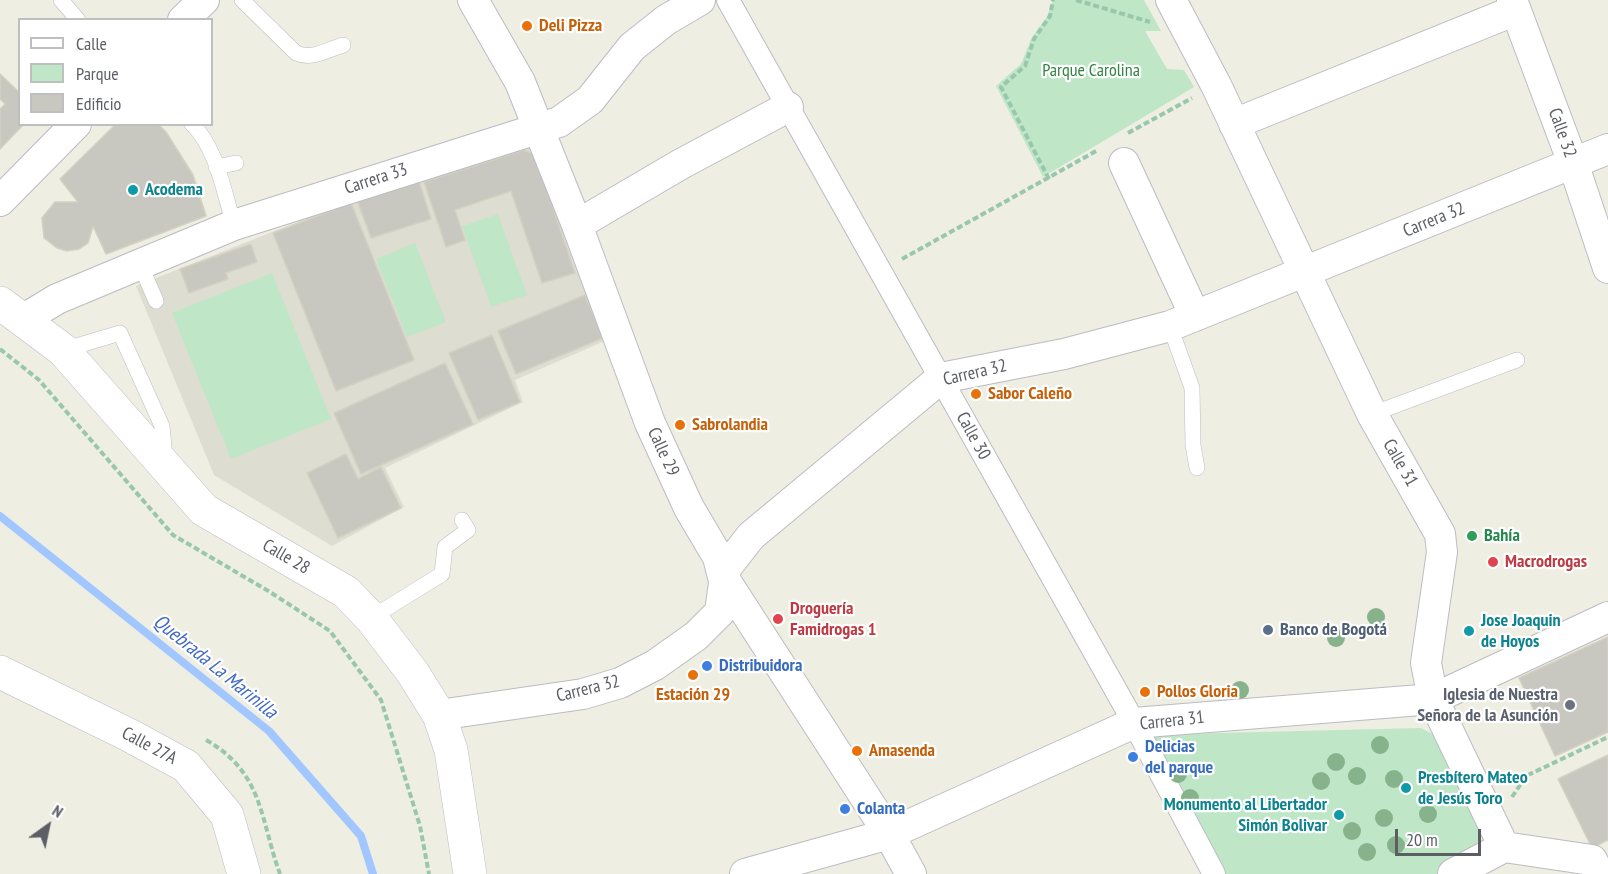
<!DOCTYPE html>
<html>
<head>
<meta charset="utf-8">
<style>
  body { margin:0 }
  #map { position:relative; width:1608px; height:874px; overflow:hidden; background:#eeeee3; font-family:"PT Sans Narrow",sans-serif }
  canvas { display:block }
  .legend { position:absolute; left:18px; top:18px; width:195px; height:108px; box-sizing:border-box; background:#fff; border:2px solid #bdbfc1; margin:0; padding:8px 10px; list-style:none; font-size:18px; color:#5b5e64 }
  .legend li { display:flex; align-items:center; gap:12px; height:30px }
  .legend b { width:30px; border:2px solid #bdbfc1 }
  .north { position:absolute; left:18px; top:796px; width:60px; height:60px; -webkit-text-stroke:4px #fff; paint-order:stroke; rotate:33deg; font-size:16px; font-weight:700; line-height:24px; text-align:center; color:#5b5e64 }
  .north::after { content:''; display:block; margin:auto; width:21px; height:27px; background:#5b5e64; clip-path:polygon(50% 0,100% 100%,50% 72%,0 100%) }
  .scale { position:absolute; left:1395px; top:829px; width:86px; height:27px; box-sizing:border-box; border:3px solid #5b5e64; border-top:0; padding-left:8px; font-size:18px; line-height:21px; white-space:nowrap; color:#5b5e64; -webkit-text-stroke:4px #fff; paint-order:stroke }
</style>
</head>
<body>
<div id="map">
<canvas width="1608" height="874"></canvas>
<ul class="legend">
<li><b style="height:8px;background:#fff"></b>Calle</li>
<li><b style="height:16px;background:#bfe6c6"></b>Parque</li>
<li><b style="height:16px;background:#c9c8c0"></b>Edificio</li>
</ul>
<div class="north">N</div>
<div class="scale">20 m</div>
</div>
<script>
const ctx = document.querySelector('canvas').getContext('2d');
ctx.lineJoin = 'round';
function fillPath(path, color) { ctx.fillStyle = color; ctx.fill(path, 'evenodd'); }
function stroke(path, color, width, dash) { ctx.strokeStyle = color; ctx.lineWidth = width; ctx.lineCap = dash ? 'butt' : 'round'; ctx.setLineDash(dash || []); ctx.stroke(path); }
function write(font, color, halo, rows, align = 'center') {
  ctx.font = font + ' "PT Sans Narrow",sans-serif'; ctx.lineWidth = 4.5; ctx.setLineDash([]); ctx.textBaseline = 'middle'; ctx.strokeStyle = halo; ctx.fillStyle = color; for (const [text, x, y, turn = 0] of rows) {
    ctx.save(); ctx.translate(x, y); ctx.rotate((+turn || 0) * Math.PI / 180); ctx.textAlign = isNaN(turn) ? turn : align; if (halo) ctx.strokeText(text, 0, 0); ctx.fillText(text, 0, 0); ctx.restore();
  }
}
fillPath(new Path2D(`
  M523 146 538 152 607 340 515 380 523 402 385 468 404 507 332 546 214 475 136 286 428 170Z`), '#deddd1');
fillPath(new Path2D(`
  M1053 0H1144L1161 31H1145L1167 69 1184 70 1194 87 1043 177 996 86 1021 64 1032 37 1047 17Z
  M498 214 527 295 491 307 462 226Z
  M415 243 446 322 407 337 376 259Z
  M272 273 331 419 231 459 172 313Z
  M1421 728 1436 736 1480 833C1477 857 1455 864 1436 874H1209L1139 735Z`), '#bfe6c6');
stroke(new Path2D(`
  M0 516 269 731 361 836 373 874`), '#a2c6ff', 8);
const building = new Path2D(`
  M0 74 20 93V124H24L0 149V109L5 104 0 99Z
  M116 124H158L166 132 193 175 206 216 106 254 93 226 88 243 79 249 67 251 57 248 44 238 42 218 55 202H78L60 179Z
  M524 150 535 155 575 273 542 283 511 191 455 210 465 240 446 247 424 182Z
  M418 178 431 219 371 238 357 200Z
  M351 203 414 360 336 391 273 233Z
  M251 244 257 262 226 273 228 279 189 293 180 269Z
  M585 295 603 338 516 374 498 331Z
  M492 335 520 402 478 420 449 353Z
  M445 363 473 424 361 474 334 413Z
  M346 454 358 479 381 467 401 508 338 538 307 473Z
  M1608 637V732L1555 756 1519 678Z
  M1608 755V840L1592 848 1558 779Z`);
fillPath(building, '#c9c8c0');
stroke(building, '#d3d1c1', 1.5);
const service = new Path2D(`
  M61 0 78 20
  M242 0 296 53C312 60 327 50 343 45
  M192 124C217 148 224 193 234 225
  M216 167 236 163
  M140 264 156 301
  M1170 326 1192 388 1193 445 1197 468
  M63 350 120 333 162 426 165 457
  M1372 414 1517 360
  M371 618 442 574 445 547 468 530 462 520`);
const pedestrian = new Path2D(`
  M728 0 1127 710 1214 874`);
const minor = new Path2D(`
  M473 0 520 82 577 225 650 423 689 508 718 557 723 577 889 834 911 874
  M1171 0 1216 85 1372 414 1440 534 1442 552 1426 663 1433 699 1504 847
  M1512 0 1573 163 1608 268
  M183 20 204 0
  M1234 124 1516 10
  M1124 163 1195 316
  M0 201 76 124
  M577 225 681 164 788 107
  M24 319 57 299 234 225 559 122 590 100 632 47 666 20 700 0
  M439 715 583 694 620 683 655 665 696 636 720 612 726 568 751 536 941 378 1064 354 1170 326 1608 149
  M1504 847 1592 860 1599 874
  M745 874 889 834 1134 723 1433 699 1608 617
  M1453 874 1504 847`);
const secondary = new Path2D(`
  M0 303 63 350 204 510 346 592 371 618 413 673 439 715 451 750 470 874
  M0 672 129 735 186 766 227 815 244 874`);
stroke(service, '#bbbcc2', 16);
stroke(pedestrian, '#bbbcc2', 24);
stroke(minor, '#bbbcc2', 32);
stroke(secondary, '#bcbec5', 34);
stroke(new Path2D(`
  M1076 0 1150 22
  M1128 133 1192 98
  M1049 179 1001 87 1025 66 1034 39 1050 16 1053 0
  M902 259 1098 150
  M0 349 39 380 173 535 270 592 330 631 381 700 420 826 429 874
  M206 740C264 773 260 820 280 874
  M1512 797 1526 776 1608 737`), '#98c7ae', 4, [6, 3]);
stroke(service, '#fff', 15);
stroke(pedestrian, '#fff', 22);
stroke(minor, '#fff', 30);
stroke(secondary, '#fff', 33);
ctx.fillStyle = '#87b38c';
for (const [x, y] of [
  [1376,617],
  [1336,638],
  [1240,690],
  [1380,745],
  [1336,762],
  [1178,774],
  [1357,776],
  [1394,779],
  [1321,781],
  [1190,798],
  [1428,814],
  [1384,818],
  [1352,831],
  [1396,845],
  [1367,852]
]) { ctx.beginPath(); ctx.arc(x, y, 9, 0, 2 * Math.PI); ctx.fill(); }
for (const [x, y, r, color] of [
  [527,26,6,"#e8710a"],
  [133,190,6,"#0f9aa8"],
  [976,394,6,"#e8710a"],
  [680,425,6,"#e8710a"],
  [1472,536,6,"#2e9e5b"],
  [1493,562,6,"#e0444e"],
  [778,619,6,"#e0444e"],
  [1268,630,6,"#5c6f8a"],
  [1469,631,6,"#0f9aa8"],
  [707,666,6,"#3f7fe0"],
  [693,675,6,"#e8710a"],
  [1145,692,6,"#e8710a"],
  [1570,705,6,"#6b7280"],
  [857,751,6,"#e8710a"],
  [1133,757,6,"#3f7fe0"],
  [1406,788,6,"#0f9aa8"],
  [845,809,6,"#3f7fe0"],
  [1339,815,6,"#0f9aa8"]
]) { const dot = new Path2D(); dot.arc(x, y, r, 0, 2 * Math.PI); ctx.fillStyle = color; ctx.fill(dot); stroke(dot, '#fff', 2); }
write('bold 18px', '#c56008', '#fff', [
  ["Deli Pizza",539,26],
  ["Sabor Caleño",988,394],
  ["Sabrolandia",692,425],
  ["Pollos Gloria",1157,692],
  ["Estación 29",693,695,"center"],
  ["Amasenda",869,751]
], 'left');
write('18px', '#338345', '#fff', [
  ["Parque Carolina",1091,71]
]);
write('18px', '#5b5e64', '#fff', [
  ["Calle 32",1562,133,70],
  ["Carrera 33",376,179,-18],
  ["Carrera 32",1434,220,-22],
  ["Carrera 32",975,373,-13],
  ["Calle 30",973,436,61],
  ["Calle 29",663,452,65],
  ["Calle 31",1400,463,60],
  ["Calle 28",286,557,30],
  ["Carrera 32",588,689,-14],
  ["Carrera 31",1172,721,-6],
  ["Calle 27A",149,746,28]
]);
write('bold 18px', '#0d838f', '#fff', [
  ["Acodema",145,190],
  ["Jose Joaquin",1481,621],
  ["de Hoyos",1481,642],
  ["Presbítero Mateo",1418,778],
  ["de Jesús Toro",1418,799],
  ["Monumento al Libertador",1327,805,"right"],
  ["Simón Bolivar",1327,826,"right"]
], 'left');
write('bold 18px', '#27864d', '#fff', [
  ["Bahía",1484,536]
], 'left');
write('bold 18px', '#be3a42', '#fff', [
  ["Macrodrogas",1505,562],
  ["Droguería",790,609],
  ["Famidrogas 1",790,630]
], 'left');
write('bold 18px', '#4e5e75', '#fff', [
  ["Banco de Bogotá",1280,630]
], 'left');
write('bold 18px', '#366cbe', '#fff', [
  ["Distribuidora",719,666],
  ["Delicias",1145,747],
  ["del parque",1145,768],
  ["Colanta",857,809]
], 'left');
write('bold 18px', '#5b616d', '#fff', [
  ["Iglesia de Nuestra",1558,695],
  ["Señora de la Asunción",1558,716]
], 'right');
write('italic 20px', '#436bc4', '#fff', [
  ["Quebrada La Marinilla",215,667,39]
]);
</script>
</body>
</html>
